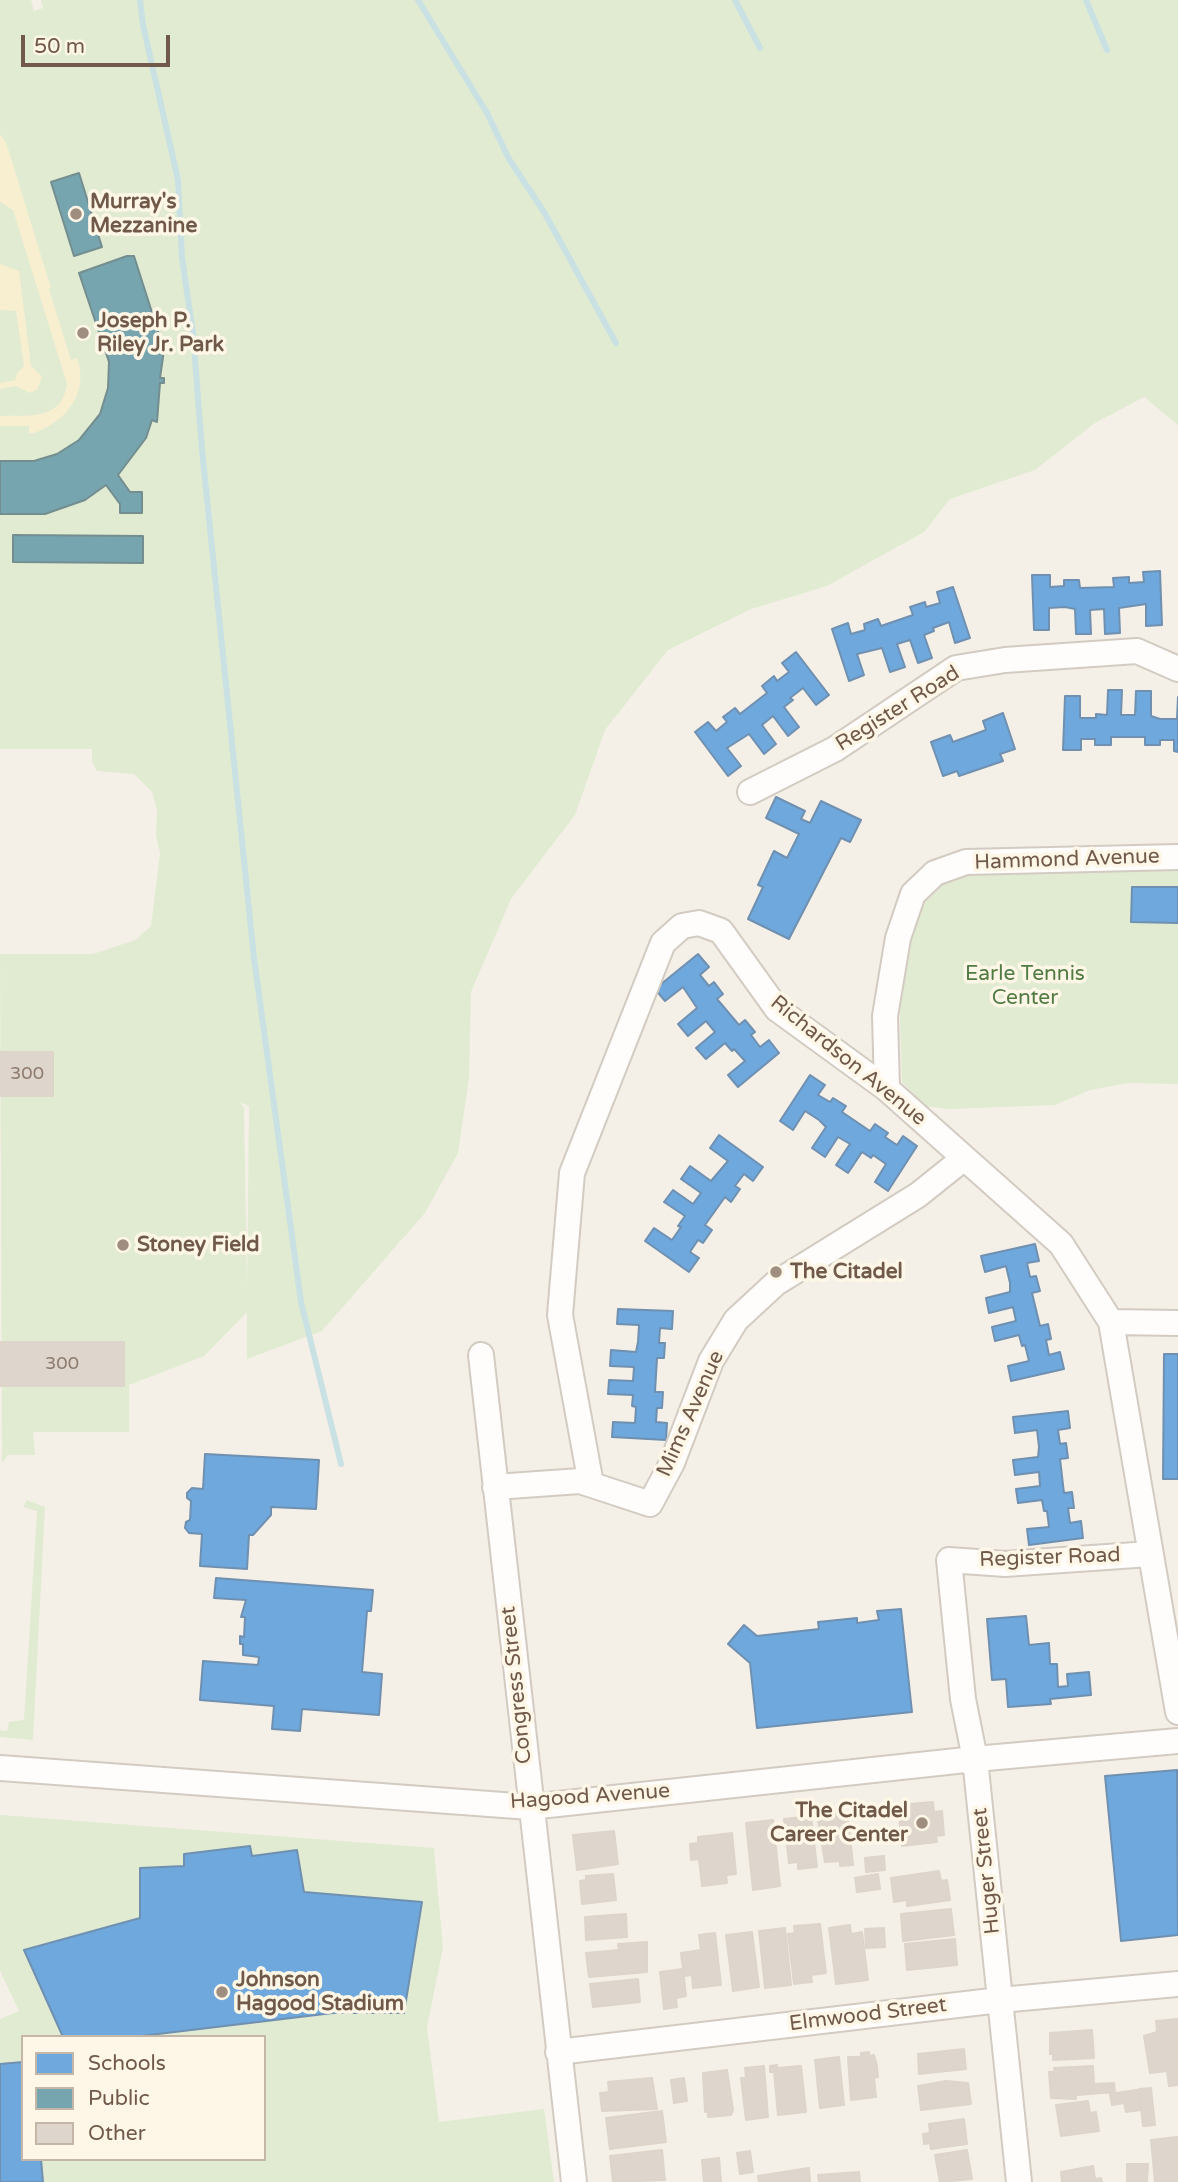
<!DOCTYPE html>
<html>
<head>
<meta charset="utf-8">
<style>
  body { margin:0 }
  #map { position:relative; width:1178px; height:2182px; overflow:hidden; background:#f5f0e7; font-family:"Varela Round",sans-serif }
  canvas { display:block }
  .legend { position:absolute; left:21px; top:2035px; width:245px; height:126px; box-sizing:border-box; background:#fef6e6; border:2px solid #c5b7a7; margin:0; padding:9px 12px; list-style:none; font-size:21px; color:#705949 }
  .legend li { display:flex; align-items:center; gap:14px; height:35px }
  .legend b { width:35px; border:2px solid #c5b7a7 }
  .scale { position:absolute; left:21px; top:35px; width:149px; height:32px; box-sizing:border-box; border:4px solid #705949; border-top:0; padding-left:9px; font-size:21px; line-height:24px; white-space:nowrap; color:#705949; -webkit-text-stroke:5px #fef6e6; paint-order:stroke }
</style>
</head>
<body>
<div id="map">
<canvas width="1178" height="2182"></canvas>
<ul class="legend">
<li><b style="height:19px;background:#6fa8dc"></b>Schools</li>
<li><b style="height:19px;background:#76a5af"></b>Public</li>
<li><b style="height:19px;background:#ded6cd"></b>Other</li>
</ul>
<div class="scale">50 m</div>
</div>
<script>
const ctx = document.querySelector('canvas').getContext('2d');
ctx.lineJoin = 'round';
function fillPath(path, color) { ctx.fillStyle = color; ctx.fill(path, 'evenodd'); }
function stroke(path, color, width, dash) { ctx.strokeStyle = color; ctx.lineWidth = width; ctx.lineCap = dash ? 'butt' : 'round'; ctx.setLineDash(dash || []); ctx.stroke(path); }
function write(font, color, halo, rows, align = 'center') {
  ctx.font = font + ' "Varela Round",sans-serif'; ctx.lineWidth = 7; ctx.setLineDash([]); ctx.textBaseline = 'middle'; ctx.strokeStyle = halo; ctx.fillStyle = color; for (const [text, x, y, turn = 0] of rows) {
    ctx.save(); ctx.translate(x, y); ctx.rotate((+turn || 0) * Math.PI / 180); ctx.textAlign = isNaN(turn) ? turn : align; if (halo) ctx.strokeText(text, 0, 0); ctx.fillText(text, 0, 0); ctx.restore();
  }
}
fillPath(new Path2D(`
  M0 0H31L34 11 43 8 41 0H1178V425L1144 397 1095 423 1035 470 950 499 924 532 827 586 751 609 668 650 605 730 575 815 511 899 471 992 469 1078 458 1153 425 1213 322 1331 247 1359V1312L204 1356 129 1385V1432H33L35 1455H8L2 1463 0 954H93L135 940 151 926 160 853 156 836 157 810 152 792 134 774 97 771 92 762V749H0ZM240 1102 249 1106 247 1291 244 1108Z
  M1178 859V1084L1128 1083 1090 1090 1055 1105 948 1109 924 1106 902 1082C902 1024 889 933 934 888 940 882 949 877 956 872Z
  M27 1500 45 1507 33 1740 0 1737V1730L7 1731 9 1722 24 1720 37 1511 23 1507Z
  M0 1815 434 1848 443 1948 427 2027 439 2122 544 2109 554 2182H0V2019L19 2011 0 1971ZM23 2037H264V2159H23Z`), '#e0ebd2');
fillPath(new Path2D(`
  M0 134 6 142 51 288 49 289 71 360 77 358C90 393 65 422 34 433H29V426H0V416C28 415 62 421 67 384L13 210 0 202Z
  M0 264 19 271 31 366 42 376 38 389 30 393 16 386 0 389V383L15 380 17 373 24 366 16 311 0 310Z`), '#f7efd0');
const schools = new Path2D(`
  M1160 571 1162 625 1146 626V604L1119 608 1120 633 1105 634 1104 609 1090 610 1091 634H1076L1075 609 1065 607 1049 608V630H1034L1032 575H1050V587L1064 586V580H1079L1080 588 1114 587 1113 578 1129 577V583L1144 582 1143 572Z
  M953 587 970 638 955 643 949 622 933 628 934 631 924 635 932 658 918 663 910 640 897 644 905 667 890 672 882 648 857 654 864 675 849 681 832 629 848 623 851 634 865 630 864 624 878 619 881 626 913 615 910 607 925 602 926 607 940 603 937 592Z
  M796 652 829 695 816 705 803 688 790 698 793 700 784 707 799 727 788 736 773 716 762 725 776 744 764 754 749 734 727 748 741 766 728 776 695 732 708 722 716 731 727 722 723 717 735 708 740 714 767 693 762 686 774 676 777 681 789 672 782 663Z
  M1108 690H1122L1121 715H1135L1136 691H1151V716L1160 719H1177L1178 697V752L1174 751V740H1160V745H1145V737H1111V745H1095V739H1081V750H1063L1065 696H1080V718H1096V714L1107 715Z
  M1003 713 1015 749 1000 754 1003 761 959 776 957 771 943 776 931 742 950 735 953 742 986 730 983 721Z
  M776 797 805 811 801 819 810 823 821 801 861 820 850 842 841 838 789 939 748 919 763 887 758 885 774 851 787 858 799 834 766 818Z
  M1132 887H1178V923L1131 922Z
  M698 954 709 967 700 975 709 986 714 982 723 994 717 999 739 1025 745 1020 755 1032 751 1035 760 1047 769 1040 779 1053 738 1087 728 1075 745 1061 734 1049 732 1051 725 1043 706 1059 696 1048 715 1032 706 1021 688 1036 678 1024 697 1008 683 987 665 1001 655 989Z
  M810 1075 825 1085 818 1095 830 1102 833 1098 846 1106 842 1112 870 1131 875 1124 888 1133 885 1137 897 1145 903 1136 917 1146 888 1191 875 1182 886 1164 873 1155 871 1158 862 1152 848 1173 836 1165 850 1144 838 1137 825 1157 812 1148 826 1127 819 1120 805 1111 793 1130 780 1121Z
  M719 1135 763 1167 753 1181 744 1174 735 1186 740 1189 731 1202 725 1197 705 1225 712 1230 703 1243 698 1240 690 1252 699 1258 689 1272 645 1241 654 1228 672 1240 681 1227 678 1226 685 1216 664 1202 673 1190 693 1204 701 1193 681 1179 690 1166 711 1181 728 1161 710 1148Z
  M1035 1244 1039 1261 1027 1263 1030 1277 1036 1276 1040 1291 1032 1293 1040 1326 1048 1324 1051 1339 1046 1340 1049 1355 1060 1352 1064 1369 1011 1381 1008 1366 1029 1361 1025 1345 1022 1346 1019 1335 995 1341 992 1327 1016 1321 1013 1307 989 1313 986 1298 1010 1292V1283L1006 1266 985 1272 981 1256Z
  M618 1309 673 1311 672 1329 660 1328 659 1343H665L664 1358H657L655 1392H663L662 1408H657L656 1422 667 1423 666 1440 612 1437 613 1422 635 1423 636 1407 632 1406 633 1395 608 1394 609 1380 633 1381 634 1367 610 1366 611 1350 636 1352 638 1342 639 1325 617 1324Z
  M1164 1354H1178V1479H1163Z
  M1068 1411 1070 1428 1058 1430 1060 1444 1066 1443 1068 1458 1060 1459 1064 1493 1072 1492 1074 1508H1068L1070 1523 1081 1521 1083 1538 1029 1545 1027 1529 1049 1527 1047 1511H1044L1042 1500 1018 1503 1016 1489 1040 1486 1039 1472 1015 1475 1013 1460 1038 1457 1039 1447 1037 1430 1015 1433 1013 1417Z
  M205 1454 319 1460 316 1509 271 1507V1515L253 1535H249L247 1569 200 1566 202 1534 189 1533 185 1528 186 1522 190 1520 191 1501 187 1498V1493L192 1488 203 1489Z
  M216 1578 373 1590 371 1611H367L362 1672 382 1674 379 1715 302 1709 300 1731 272 1729 274 1706 200 1700 203 1661 258 1665 259 1657 243 1655V1644H240V1636L244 1637 245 1617H241L246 1600 214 1598Z
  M901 1609 912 1712 757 1728 750 1663 728 1644 744 1625 757 1636 819 1629 818 1622 857 1618V1623L879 1620 877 1611Z
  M1026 1616 1029 1645 1049 1643 1050 1664H1057L1058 1687 1068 1686 1067 1674 1089 1672 1091 1695 1050 1699 1051 1704 1008 1707 1006 1679 992 1680 987 1619Z
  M1177 1770 1178 1935 1121 1941 1105 1776Z
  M250 1846 252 1856 297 1850 304 1892 422 1902 404 2013H333L133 2037H63L24 1950 140 1918V1868L184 1866V1854Z
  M23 2062V2159H41L43 2182H0V2064Z`);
fillPath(schools, '#6fa8dc');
stroke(schools, '#6f90b0', 2);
const public = new Path2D(`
  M79 173 102 247 74 256 51 182Z
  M127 256H134L164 350 160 378H164V383H160L157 422 152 420 146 438 118 475 130 492H142V513H120V504L106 485 85 500 45 514H0V461H34L57 454 79 440 100 414 108 388 109 362 79 273Z
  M13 535 143 536V563L13 562Z`);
fillPath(public, '#76a5af');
stroke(public, '#748e90', 2);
stroke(new Path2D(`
  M140 0 143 25 178 180 182 258 193 333 202 450 254 958 301 1302 341 1464
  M418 0 487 113 509 159 544 212 616 343
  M735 0 760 48
  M1086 0 1107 50`), '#cae1e4', 6);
const building = new Path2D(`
  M0 1052H53V1096H0Z
  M0 1342H124V1386H0Z
  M933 1802 934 1812 942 1811 944 1835 936 1836 937 1842 902 1846 898 1805Z
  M837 1812V1818L848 1817 853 1865 840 1866V1861L825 1862 817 1814Z
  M811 1816 817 1867 798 1869V1862L789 1863 784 1819Z
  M773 1820 780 1886 753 1890 746 1823Z
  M614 1831 618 1864 577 1870 573 1835Z
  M732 1833 736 1874 726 1875 727 1883 702 1886 699 1859 691 1860 690 1844 698 1843V1837Z
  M884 1856 885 1870 866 1872 865 1858Z
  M939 1871 941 1881 947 1880 950 1900 907 1906V1900L894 1902 891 1878Z
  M613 1874 616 1900 582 1904 580 1881 586 1880V1876Z
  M878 1874 880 1889 857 1892 855 1878Z
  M951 1909 954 1935 903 1941 901 1914Z
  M626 1914 627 1937 586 1940 585 1917Z
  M820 1924 826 1973 811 1975 812 1982 794 1984 788 1934 795 1933 794 1926Z
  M850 1925 851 1934 862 1932 868 1980 836 1984 829 1928Z
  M785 1928 791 1985 765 1988 759 1931Z
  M884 1928 885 1947 866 1948 865 1929Z
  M752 1932 759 1987 733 1991 726 1935Z
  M715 1933 721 1985 693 1988 692 1975 684 1976 681 1953 701 1950 699 1935Z
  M955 1939 957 1965 907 1970 905 1944Z
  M647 1942V1972L589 1977 586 1953 619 1950 618 1944Z
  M683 1969 686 1996 676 1998 677 2007 664 2009 660 1972Z
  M638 1979 640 2002 593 2007 590 1984Z
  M1178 2019V2085L1169 2086 1167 2071 1150 2073 1144 2036 1157 2032 1156 2021Z
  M1092 2030 1094 2058 1053 2060V2054H1050V2033Z
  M964 2049 966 2069 919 2074 918 2054Z
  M869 2052V2056L874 2055 877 2066 878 2077 874 2078 876 2097 851 2100 848 2057H861V2053Z
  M839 2057 844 2105 820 2108 815 2060Z
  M777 2065V2068L801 2066 806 2112 778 2115 774 2072H770V2066Z
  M764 2066 768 2117 746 2120 741 2078H746L745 2068Z
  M1093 2066 1094 2084 1114 2083 1115 2092 1076 2095V2099L1051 2098 1049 2072H1055L1054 2068Z
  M727 2070 733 2110 731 2115 708 2117V2111L705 2112 703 2073Z
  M652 2078 657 2109 602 2111 600 2093 609 2092 608 2082Z
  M684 2078 687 2101 674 2103 671 2080Z
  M946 2081 968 2083 971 2104 921 2110 918 2086Z
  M1151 2088 1155 2125 1143 2126 1139 2089Z
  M1137 2090 1140 2110 1126 2112 1124 2103 1112 2105 1110 2094Z
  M1088 2101 1090 2113 1096 2112 1099 2131 1061 2136 1056 2105Z
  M662 2111 666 2142 610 2149 606 2118Z
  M964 2119 967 2144 931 2149 930 2143 924 2144 923 2134 930 2133 929 2124Z
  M1178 2137V2182H1155L1151 2140Z
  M662 2150 665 2180 613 2182 610 2156Z
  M967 2150 972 2179 940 2182 935 2155Z
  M750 2151 753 2172 740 2174 737 2153Z
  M719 2158 721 2181 704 2182 702 2160Z
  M1127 2164H1148L1147 2182H1127Z
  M1093 2166 1095 2179 1101 2178 1102 2182H1062L1061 2172Z
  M809 2168 810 2182H759L758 2176Z
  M859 2172 860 2182H819L818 2175Z`);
fillPath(building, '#ded6cd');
stroke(building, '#ddd4ca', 2);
const minor = new Path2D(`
  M750 792 835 749 956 668 1005 660 1137 651 1178 669
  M887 1089 885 1016 898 938 913 894 935 873 966 862 1178 857
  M1111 1322 1178 1323
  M481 1355 574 2182
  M591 1484 560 1315 572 1173 663 943 682 926 699 923 721 931 777 1009 887 1089 1061 1244 1111 1322 1178 1712
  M495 1487 580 1481 650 1504 672 1463 711 1361 736 1320 776 1283 918 1195 963 1159
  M0 1768 530 1807 975 1759 1178 1741
  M558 2052 1000 2000 1178 1984
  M1019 2182 975 1759 963 1699 949 1560 1005 1564 1150 1554`);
stroke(minor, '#d3cbc2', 28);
stroke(minor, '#fefdfb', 24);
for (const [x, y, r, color] of [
  [76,214,7,"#9f8e80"],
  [83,333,7,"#9f8e80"],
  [123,1245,7,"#9f8e80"],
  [776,1272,7,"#9f8e80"],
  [922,1823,7,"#9f8e80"],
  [222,1992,7,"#9f8e80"]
]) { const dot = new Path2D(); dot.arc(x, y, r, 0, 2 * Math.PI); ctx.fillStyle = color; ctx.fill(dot); stroke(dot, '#fef6e6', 2.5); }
write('18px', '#8e7b6d', null, [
  ["300",27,1074],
  ["300",62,1364]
]);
write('bold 21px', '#705949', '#fef6e6', [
  ["Murray's",90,202],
  ["Mezzanine",90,226],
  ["Joseph P.",97,321],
  ["Riley Jr. Park",97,345],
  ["Stoney Field",137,1245],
  ["The Citadel",790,1272],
  ["The Citadel",908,1811,"right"],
  ["Career Center",908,1835,"right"],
  ["Johnson",236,1980],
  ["Hagood Stadium",236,2004]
], 'left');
write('21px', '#705949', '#fef6e6', [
  ["Register Road",898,709,-32],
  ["Hammond Avenue",1067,860,-2],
  ["Richardson Avenue",848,1061,39],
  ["Mims Avenue",691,1414,-66],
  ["Register Road",1050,1558,-2],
  ["Congress Street",517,1685,-96],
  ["Hagood Avenue",590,1797,-4],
  ["Huger Street",987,1871,-96],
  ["Elmwood Street",868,2015,-7]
]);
write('21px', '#527b44', '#fef6e6', [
  ["Earle Tennis",1025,974],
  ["Center",1025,998]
]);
</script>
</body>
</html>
